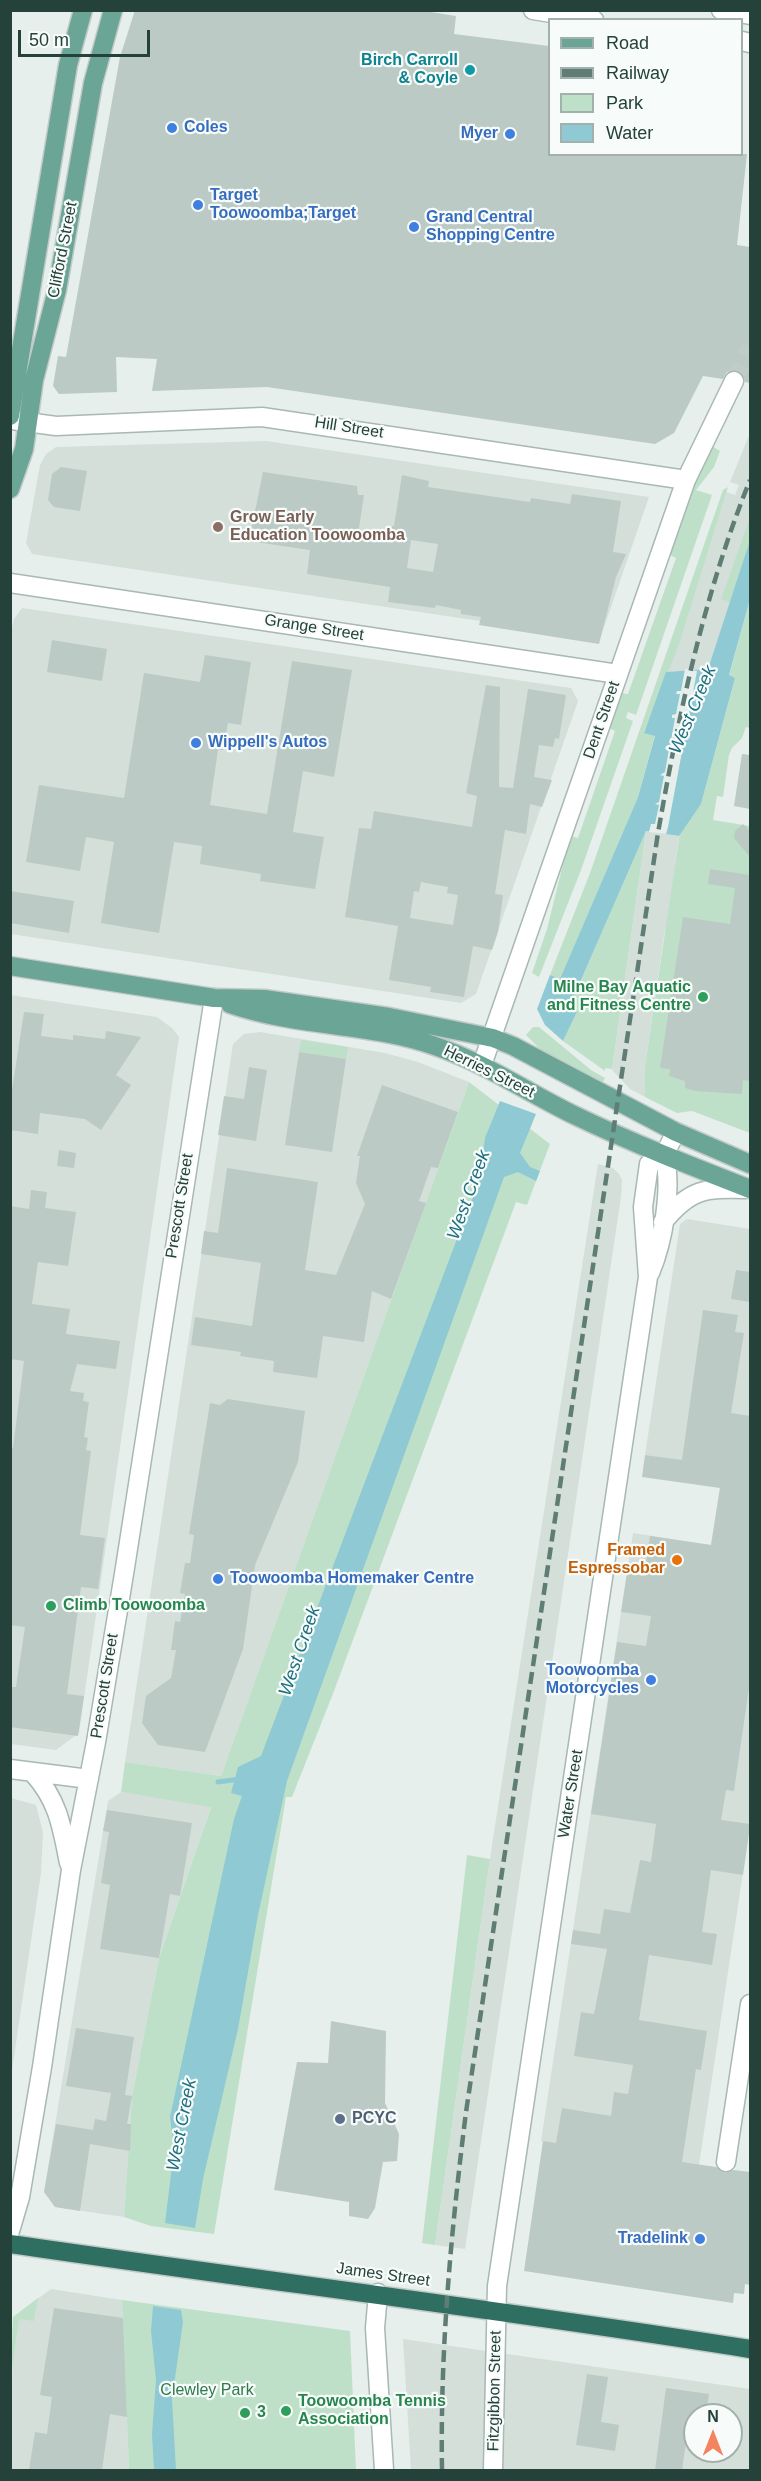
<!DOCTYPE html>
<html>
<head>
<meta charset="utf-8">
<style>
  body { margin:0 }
  #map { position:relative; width:761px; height:2481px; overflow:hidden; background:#e6efeb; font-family:Arial,sans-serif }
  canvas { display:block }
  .frame { position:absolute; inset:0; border:12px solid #24423a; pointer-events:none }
  .legend { position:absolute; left:548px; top:18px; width:195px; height:138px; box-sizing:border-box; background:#f7fbf9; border:2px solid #a3b1ad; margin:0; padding:8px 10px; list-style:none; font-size:18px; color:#24423a }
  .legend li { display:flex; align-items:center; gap:12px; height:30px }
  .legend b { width:30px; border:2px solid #a3b1ad }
  .north { position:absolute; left:683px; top:2403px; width:60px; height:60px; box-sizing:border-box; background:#f7fbf9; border:2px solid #a3b1ad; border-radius:50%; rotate:0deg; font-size:16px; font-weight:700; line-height:24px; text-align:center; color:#24423a }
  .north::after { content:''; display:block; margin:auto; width:21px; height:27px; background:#f4845f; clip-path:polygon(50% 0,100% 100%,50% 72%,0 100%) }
  .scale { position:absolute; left:18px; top:30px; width:132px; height:27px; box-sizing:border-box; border:3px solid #24423a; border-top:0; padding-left:8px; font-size:18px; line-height:21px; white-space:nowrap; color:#24423a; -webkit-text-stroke:4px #f7fbf9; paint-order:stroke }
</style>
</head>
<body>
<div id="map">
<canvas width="761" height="2481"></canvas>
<div class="frame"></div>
<ul class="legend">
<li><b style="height:8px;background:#6aa596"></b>Road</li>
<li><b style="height:8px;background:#5f7d75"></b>Railway</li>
<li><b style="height:16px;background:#bfe0c8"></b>Park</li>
<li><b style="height:16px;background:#8ec9d4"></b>Water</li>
</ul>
<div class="north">N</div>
<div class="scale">50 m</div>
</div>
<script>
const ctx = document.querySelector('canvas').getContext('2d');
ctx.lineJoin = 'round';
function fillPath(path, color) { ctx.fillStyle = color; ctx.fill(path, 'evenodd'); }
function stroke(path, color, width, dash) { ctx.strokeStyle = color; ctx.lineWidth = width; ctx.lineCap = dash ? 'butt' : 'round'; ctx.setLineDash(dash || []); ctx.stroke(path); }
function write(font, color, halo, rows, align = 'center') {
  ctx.font = font + ' Arial,sans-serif'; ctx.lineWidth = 4.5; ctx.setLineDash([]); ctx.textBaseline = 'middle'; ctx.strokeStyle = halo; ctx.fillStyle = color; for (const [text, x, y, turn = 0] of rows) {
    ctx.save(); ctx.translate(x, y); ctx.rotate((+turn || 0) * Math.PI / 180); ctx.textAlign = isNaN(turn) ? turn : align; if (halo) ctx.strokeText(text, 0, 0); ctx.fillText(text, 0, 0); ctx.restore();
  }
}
fillPath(new Path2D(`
  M750 433V540L708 670 666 672 680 642 726 492 735 495 739 485 730 482Z
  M266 441 649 497 600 639 32 554 26 543 40 465 46 454 56 447Z
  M22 608 571 688 578 701 476 994 461 1003 11 934 10 637 14 619Z
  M750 826V918L665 929 645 1066V1097L630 1089 612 1070 646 831 679 836 675 864Z
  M10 995 157 1017 172 1028 179 1037 79 1733 56 1750 11 1744Z
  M260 1032 385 1053 418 1062 469 1082 221 1776 125 1762 233 1044 244 1034Z
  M598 1164 613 1168 619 1174 622 1180 621 1197 465 2249 435 2245 492 1845Z
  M687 1219 750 1229V1826L699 2165 541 2141 633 1533 711 1545 723 1467 645 1455 680 1224Z
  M121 1792 211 1806 159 1958 132 2096 124 2217 55 2207 44 2192 108 1801Z
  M11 1798 36 1805 43 1832 41 1873 11 2077Z
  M51 2289 122 2300 129 2470H11L13 2317Z
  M403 2339 750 2389V2470H411ZM695 2415H731V2451H695Z`), '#d4dfda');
fillPath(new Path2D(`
  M712 446 720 451 714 467 696 490 712 495 636 715 628 712 626 718 633 721 581 870 539 977 532 973 547 929 567 848 571 836 578 838 615 731 609 728 621 693 628 694 676 558 670 555 692 490Z
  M728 487 680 642 644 732 655 735 638 797 560 980 550 975 590 873 723 490Z
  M750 518V540L730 602 721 599Z
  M750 599V728L746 727 742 738 732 748 729 755 723 797 717 796 713 820 750 826V1133L692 1111 677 1113 645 1097V1066L680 832 701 804 735 678 729 676Z
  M646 831 612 1069 605 1068V1071L563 1041 577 1012 571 1003Z
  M533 1027H539L591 1070 605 1078 603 1082 540 1049 526 1035Z
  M301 1040 348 1047 346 1059 299 1052Z
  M469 1082 550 1144 527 1205 516 1202 334 1691 292 1797H286L214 2234 151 2226 124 2217 132 2096 159 1958 211 1807 121 1792 125 1762 221 1776Z
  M467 1855 490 1859 435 2245 422 2243Z
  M38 2298 34 2321 19 2319 11 2375 13 2317Z
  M122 2300 350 2331 356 2470H129Z`), '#bfe0c8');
fillPath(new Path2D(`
  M750 540V599L729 675 735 678 701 804 679 836 646 831 571 1003 577 1012 563 1041 545 1025 537 1009 550 975 560 979 638 797 655 736 644 733 666 672 708 669Z
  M500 1101 536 1114 520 1153 530 1167 540 1171 536 1181 518 1172 504 1177 287 1781 258 1915 238 2029 203 2179 195 2228 165 2223 174 2150 170 2117 234 1819 242 1796 231 1793 238 1767 261 1756 479 1181 485 1138Z
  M153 2306 181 2310 183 2322 172 2399 176 2470H154L152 2434 156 2380 151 2331Z`), '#8ec9d4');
fillPath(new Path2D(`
  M685 669 697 671 668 827 666 834 649 832 651 824H655L659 805 655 804 659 802 664 776 660 775 665 772 669 749H665L666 746H670L675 718H672V715L676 714 680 694H676L677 691H681Z`), '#e6efeb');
stroke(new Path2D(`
  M218 1782 240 1779`), '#8ec9d4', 5);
fillPath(new Path2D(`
  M135 10H418L456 16 454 34 549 46V154H747L737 245 750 247V383L745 382 743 374 734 370 727 372 723 379 703 376 674 433 655 444 267 387 152 391 157 359 116 357 117 392 59 394 53 386 58 356 66 357 120 57Z
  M61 467 87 471 80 511 54 507 48 500 52 474Z
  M263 472 357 486 358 495H364L358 535 389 539 391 526H394L402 475 429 481 428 487 530 502 531 498 570 504 572 494 621 501 613 552 626 554 616 577 599 644 479 625 481 617 461 614V610L436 605 435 608 388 602 390 587 307 574 310 550 249 541ZM411 540 438 544 433 572 407 568Z
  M52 640 107 649 102 681 47 672Z
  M205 655 251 662 241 725 228 723 223 750H218L210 805 267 814 292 661 352 670 334 777 303 771 293 832 324 837 315 889 260 881 261 874 200 864 202 846 174 842 159 933 101 923 114 842 86 837 80 871 26 862 39 785 124 798 144 673 200 682Z
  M486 685 500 687 499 787 513 788 528 689 566 695 559 739 555 738 553 747 539 745 534 777 552 780 542 807 530 804 526 834 505 830 495 894 503 895 498 932 492 950 473 946 464 997 430 992 431 987 389 980 398 926 345 917 359 828 371 829 374 811 472 827 477 796 466 793ZM421 882 448 887 447 893 458 895 453 925 410 918 414 891 419 892Z
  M742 754 750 755V809L734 806Z
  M743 824 750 831V857L734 838 735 831Z
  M710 869 750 875V1081L743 1080 742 1094 695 1091 685 1088V1081L669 1076 670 1069 660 1068 683 917 730 924 735 888 708 884Z
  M10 891 74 901 69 933 10 923Z
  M24 1012 44 1014 41 1036 73 1040V1035L105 1039 106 1031 141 1037 116 1075 131 1085 101 1130 85 1119 40 1113 38 1134 10 1130V1103Z
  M299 1052 346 1059 332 1152 285 1145Z
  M249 1067 267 1070 256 1141 218 1135 224 1096 244 1099Z
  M382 1085 458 1112 438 1168 431 1167 419 1201 426 1203 391 1299 372 1291 364 1342 323 1336 317 1378 273 1372 274 1361 240 1356 241 1352 191 1345 195 1317 252 1326 261 1263 201 1254 204 1231 218 1233 227 1168 318 1182 305 1270 336 1275 365 1204 356 1183 360 1156H357Z
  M59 1150 76 1153 74 1168 57 1166Z
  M31 1190 47 1192 45 1208 76 1212 68 1266 38 1262 32 1304 70 1309 66 1334 120 1341 116 1369 77 1364 70 1391 84 1393 83 1401 89 1402 84 1437 88 1438 86 1450 91 1451 80 1535 105 1538 98 1589 81 1587 67 1694 84 1696 78 1736 10 1727V1687H16L25 1627 10 1625V1448H13L24 1361 10 1359V1206L29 1209Z
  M736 1270 750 1272V1302L731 1299Z
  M703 1310 738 1315 735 1332 744 1333 731 1413 750 1416V1681L734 1791 726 1790 721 1820 750 1824V1826L743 1875 711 1870 702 1932 717 1934 712 1965 649 1955 639 2020 707 2031 701 2070 696 2069 682 2162 716 2167 725 2173 734 2170 750 2172V2285L745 2284 744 2294 734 2293 733 2303 524 2271 543 2141 556 2143 562 2108 611 2116 614 2092 628 2094 633 2065 574 2056 581 2012 594 2014 607 1949 571 1944 573 1930 600 1934 604 1909 630 1913 640 1860 651 1862 656 1824 591 1814 617 1642 646 1646 651 1616 621 1612 627 1573 644 1576 650 1536 711 1545 720 1488 642 1477 645 1455 682 1460Z
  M228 1399 305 1411 298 1462 255 1565 243 1649 205 1752 158 1745 142 1723 146 1696 171 1678 176 1650H171L175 1621 180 1622 185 1594 180 1593 185 1563H190L194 1535 189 1534 210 1403 220 1405Z
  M107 1810 192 1823 180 1896 170 1894 159 1958 100 1949 110 1885 101 1883 109 1832 103 1831Z
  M331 2021 386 2031 385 2103 399 2134 397 2161 383 2162 375 2208 368 2219 349 2216V2202L274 2190 297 2062 328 2063Z
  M76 2028 134 2037 125 2095 132 2096 127 2124H131L130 2151 90 2144 80 2211 55 2207 44 2192 56 2124 93 2130 95 2119 106 2121 111 2093 66 2086Z
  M54 2308 123 2318 127 2417 110 2414 102 2470H29L35 2432 47 2434 52 2397 40 2395Z
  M587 2374 608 2377 601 2422 619 2425 615 2451 576 2445Z
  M666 2388 709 2394 706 2415H695V2430L688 2429 682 2470H655Z`), '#bbcac4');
stroke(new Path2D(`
  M734 381 750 347`), '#bfccc8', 18, [18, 9]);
const minor = new Path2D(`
  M533 10 594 20
  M721 10 750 15
  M742 41 750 43
  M12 420 56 426 262 417 686 480
  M10 583 618 674
  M482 1065 686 480 734 381
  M663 1222C690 1189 704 1188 746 1189
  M650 1273C663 1242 673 1188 664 1155
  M10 1769 89 1779
  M33 1773C58 1800 62 1827 69 1863
  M726 2162 750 2004
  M10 2231 20 2197 42 2067 71 1870 96 1742 124 1574 214 998
  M378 2293 375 2328 384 2470
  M493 2470 497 2286 648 1277 643 1207 649 1164 664 1155 676 1132`);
const major = new Path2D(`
  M10 416 68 65 83 10
  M10 489 24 449 34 380 57 290 93 83 113 10
  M10 966 214 998 264 999 389 1017 493 1038 513 1046 676 1132 750 1164
  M230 1004C296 1027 369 1023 435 1046 485 1063 527 1092 574 1115 632 1143 691 1166 750 1189`);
const highway = new Path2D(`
  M10 2244C257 2280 504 2310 750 2349`);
stroke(minor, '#a8b8b2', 21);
stroke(major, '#c2cac8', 21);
stroke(highway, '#c2cac8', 21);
stroke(minor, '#fff', 18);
stroke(major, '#6aa596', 18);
stroke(highway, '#2f6f62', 18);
stroke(new Path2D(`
  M442 2470C440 2350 451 2232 466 2112L658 833C679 713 704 594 750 480`), '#5f7d75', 4.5, [12, 6]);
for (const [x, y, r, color] of [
  [470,70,6,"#0f9aa8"],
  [172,128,6,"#3f7fe0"],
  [510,134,6,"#3f7fe0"],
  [198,205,6,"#3f7fe0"],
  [414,227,6,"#3f7fe0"],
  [218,527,6,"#8d6e63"],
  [196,743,6,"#3f7fe0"],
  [703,997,6,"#2e9e5b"],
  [677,1560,6,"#e8710a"],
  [218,1579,6,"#3f7fe0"],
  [51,1606,6,"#2e9e5b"],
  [651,1680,6,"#3f7fe0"],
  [340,2119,6,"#5c6f8a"],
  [700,2239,6,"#3f7fe0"],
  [286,2411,6,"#2e9e5b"],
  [245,2413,6,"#2e9e5b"]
]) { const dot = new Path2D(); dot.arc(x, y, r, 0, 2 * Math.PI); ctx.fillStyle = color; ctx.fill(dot); stroke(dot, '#f7fbf9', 2); }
write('bold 16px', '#0d838f', '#f7fbf9', [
  ["Birch Carroll",458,61],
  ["& Coyle",458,79]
], 'right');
write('bold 16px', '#366cbe', '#f7fbf9', [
  ["Coles",184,128],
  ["Myer",498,134,"right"],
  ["Target",210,196],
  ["Toowoomba;Target",210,214],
  ["Grand Central",426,218],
  ["Shopping Centre",426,236],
  ["Wippell's Autos",208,743],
  ["Toowoomba Homemaker Centre",230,1579],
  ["Toowoomba",639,1671,"right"],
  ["Motorcycles",639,1689,"right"],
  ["Tradelink",688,2239,"right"]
], 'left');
write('16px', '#24423a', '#f7fbf9', [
  ["Clifford Street",63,250,-79],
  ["Hill Street",349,428,9],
  ["Grange Street",314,628,9],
  ["Dent Street",602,720,-71],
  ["Herries Street",489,1072,26],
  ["Prescott Street",180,1206,-81],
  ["Prescott Street",105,1686,-81],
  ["Water Street",571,1794,-81],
  ["James Street",383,2275,8],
  ["Fitzgibbon Street",495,2391,-89]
]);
write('bold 16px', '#785e54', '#f7fbf9', [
  ["Grow Early",230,518],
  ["Education Toowoomba",230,536]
], 'left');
write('bold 16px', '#27864d', '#f7fbf9', [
  ["Milne Bay Aquatic",691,988,"right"],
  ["and Fitness Centre",691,1006,"right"],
  ["Climb Toowoomba",63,1606],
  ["Toowoomba Tennis",298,2402],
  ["Association",298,2420],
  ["3",257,2413]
], 'left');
write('bold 16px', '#c56008', '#f7fbf9', [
  ["Framed",665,1551],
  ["Espressobar",665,1569]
], 'right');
write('bold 16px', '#4e5e75', '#f7fbf9', [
  ["PCYC",352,2119]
], 'left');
write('16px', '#2d7a4b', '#f7fbf9', [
  ["Clewley Park",207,2391]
]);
write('italic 18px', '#1c6f80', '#f7fbf9', [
  ["West Creek",693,710,-67],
  ["West Creek",469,1195,-70],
  ["West Creek",300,1651,-71],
  ["West Creek",182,2125,-79]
]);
</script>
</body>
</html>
